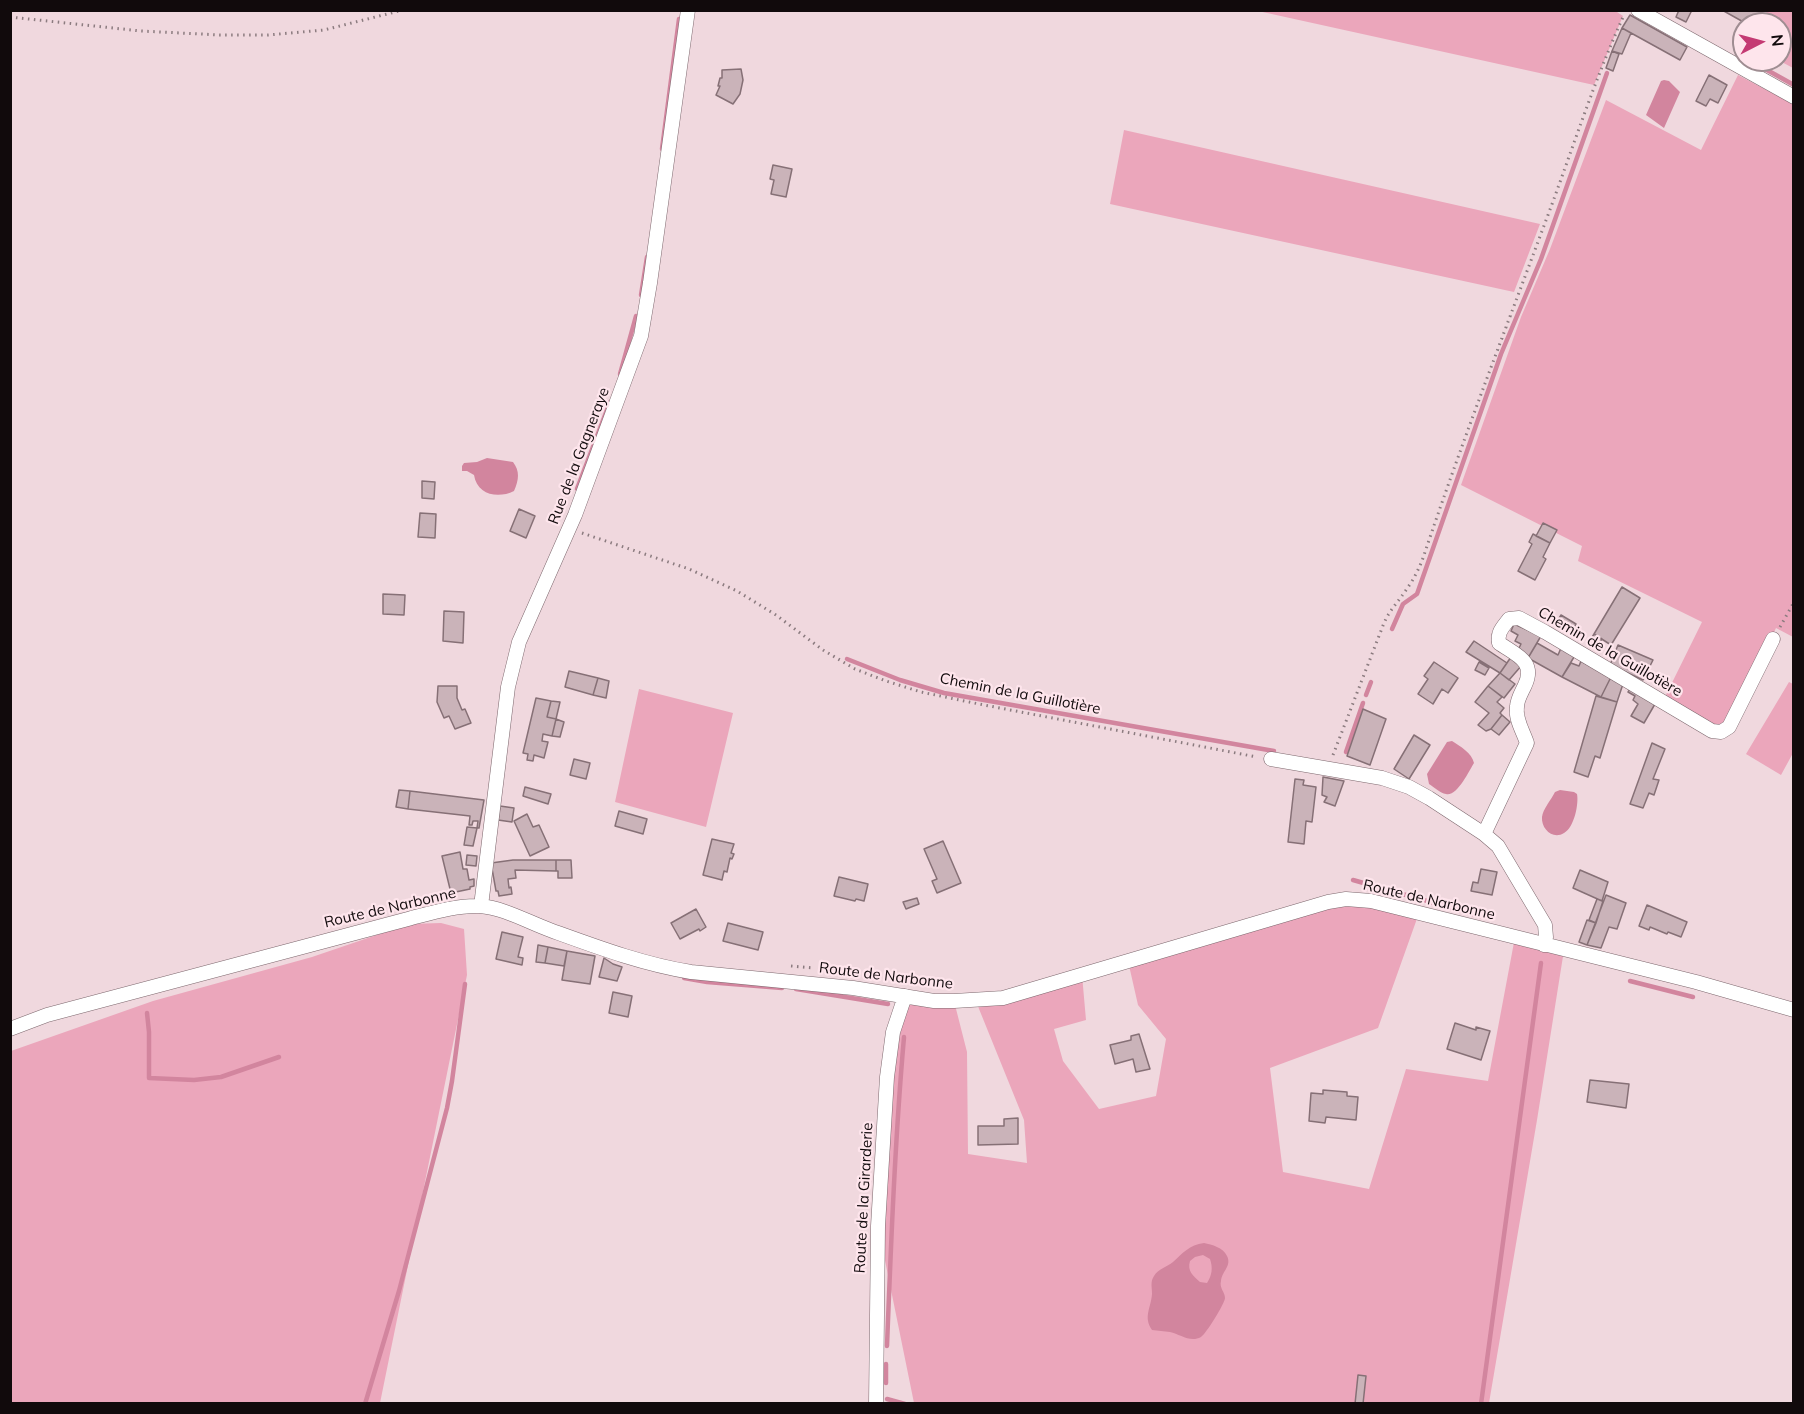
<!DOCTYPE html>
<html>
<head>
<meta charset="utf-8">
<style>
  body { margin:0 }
  #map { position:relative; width:1804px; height:1414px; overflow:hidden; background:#f0d8de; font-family:Mulish,sans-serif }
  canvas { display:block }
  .frame { position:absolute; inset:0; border:12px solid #110a0c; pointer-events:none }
  .north { position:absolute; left:1732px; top:12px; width:60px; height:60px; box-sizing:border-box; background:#fee5ec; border:2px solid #9f8d92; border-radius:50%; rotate:84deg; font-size:16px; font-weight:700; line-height:24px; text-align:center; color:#110a0c }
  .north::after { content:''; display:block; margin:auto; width:21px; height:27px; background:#c43a73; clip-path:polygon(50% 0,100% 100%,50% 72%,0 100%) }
</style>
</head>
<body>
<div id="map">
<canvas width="1804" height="1414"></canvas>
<div class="frame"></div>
<div class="north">N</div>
</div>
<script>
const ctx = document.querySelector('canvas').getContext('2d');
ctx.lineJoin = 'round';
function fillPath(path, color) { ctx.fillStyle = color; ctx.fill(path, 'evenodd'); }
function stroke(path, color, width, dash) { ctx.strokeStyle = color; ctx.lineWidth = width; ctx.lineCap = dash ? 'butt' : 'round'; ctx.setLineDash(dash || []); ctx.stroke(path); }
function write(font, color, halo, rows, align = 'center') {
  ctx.font = font + ' Mulish,sans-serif'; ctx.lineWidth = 4.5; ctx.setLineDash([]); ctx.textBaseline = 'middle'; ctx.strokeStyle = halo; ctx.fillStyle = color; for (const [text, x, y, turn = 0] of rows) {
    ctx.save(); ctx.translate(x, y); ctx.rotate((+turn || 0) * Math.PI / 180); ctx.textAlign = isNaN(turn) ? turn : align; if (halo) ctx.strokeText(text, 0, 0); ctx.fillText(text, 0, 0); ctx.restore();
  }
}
fillPath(new Path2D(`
  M1614 10 1623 16 1594 85 1258 11Z
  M1767 11H1793V68L1778 60H1780V24H1762Z
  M1738 75 1793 104V637L1776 628 1729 727 1721 732 1663 701 1702 622 1578 561 1582 546 1461 485 1521 317 1550 249 1606 100 1701 150Z
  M1124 130 1540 224 1514 292 1110 204Z
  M1789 682 1793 684V753L1781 775 1746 754Z
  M639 689 733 713 706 827 615 802Z
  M1328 902 1419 913 1378 1028 1270 1068 1283 1172 1369 1189 1406 1069 1488 1081 1515 937 1564 950 1537 1120 1489 1403H914L878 1226 887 1077 905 996 954 1001 967 1052 968 1154 1027 1163 1024 1120 975 999 1082 975 1086 1020 1054 1029 1063 1061 1099 1109 1156 1096 1166 1039 1138 1005 1128 961Z
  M441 923 464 929 467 975 380 1403 11 1404V1051L153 1001 312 957 409 924Z`), '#eba6bb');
fillPath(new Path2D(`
  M1664 80 1669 81 1680 92 1664 128 1646 115 1661 81Z
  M487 458 513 462C520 471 519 480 514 491 498 499 477 495 474 475L467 471H462V466L464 463 477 462Z
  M1452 741C1460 746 1472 753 1474 763 1469 771 1457 797 1446 794 1440 793 1434 787 1429 784L1427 774 1447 742Z
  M1560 790 1574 792 1577 794C1579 804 1574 828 1564 833 1553 840 1541 829 1542 817 1543 809 1551 800 1555 792Z
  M1204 1243C1212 1245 1223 1247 1227 1256 1232 1266 1222 1271 1221 1281 1219 1288 1225 1292 1225 1298 1225 1303 1206 1334 1201 1337 1190 1343 1180 1334 1170 1332 1164 1331 1158 1331 1152 1330 1143 1317 1151 1308 1152 1294 1152 1287 1150 1282 1154 1276 1158 1269 1167 1267 1173 1262 1183 1253 1189 1245 1204 1243ZM1203 1255 1210 1259C1213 1268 1212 1275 1207 1283L1200 1282C1193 1276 1187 1271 1190 1261L1195 1257Z`), '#d2859e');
stroke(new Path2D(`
  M1749 60 1794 85
  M662 149 679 19
  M641 295 647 257
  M620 374 636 316
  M577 489 610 402
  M1392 629 1403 604 1417 594 1501 354 1541 259 1607 73
  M847 659 900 680 944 693 1274 751
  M1366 695 1371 682
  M1346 752 1363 703
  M1353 880 1480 916
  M684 978 707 982 782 988
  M1630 981 1693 997
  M796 989 888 1004
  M147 1013 149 1032V1078L194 1080 221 1077 279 1057
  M887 1346C891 1243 895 1140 904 1037
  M886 1383V1364
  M887 1399 905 1404
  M365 1404 399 1291 447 1108 452 1081 465 984
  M1481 1404 1541 963`), '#d2859e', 4.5);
const building = new Path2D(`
  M1679 10H1692L1686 22 1676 17Z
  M1722 10H1762V11L1755 24H1747Z
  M1630 15 1687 47 1680 60 1622 28Z
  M1622 28 1631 33 1622 54 1612 51Z
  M1612 51 1619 54 1613 71 1606 68Z
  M741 69 743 80 740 94 733 104 716 95 720 86H718L720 78H722V70Z
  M1709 75 1727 85 1718 103 1710 99 1706 106 1696 101Z
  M773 165 792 169 786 197 771 194 774 180 770 179Z
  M422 481 435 482 434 499 422 498Z
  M519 509 535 516 526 538 510 531Z
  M420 513 436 514 435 538 418 537Z
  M1543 523 1557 530 1550 543 1536 536Z
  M1533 534 1550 543 1543 557 1546 559 1535 580 1518 571 1532 544 1529 542Z
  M1622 587 1640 598 1611 645 1594 634Z
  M383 594 405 595 404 615 383 614Z
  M444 611 464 612 463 643 443 641Z
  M1561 615 1576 624 1570 634 1555 625Z
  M1514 624 1541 636 1528 658 1517 652 1521 644 1515 641 1518 635 1511 631Z
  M1594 634 1602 639 1596 648 1588 644Z
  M1474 641 1507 663 1500 673 1466 652Z
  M1537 643 1558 655 1561 648 1574 657 1562 677 1528 658Z
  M1618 645 1653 660 1643 680 1610 665Z
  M1511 657 1522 665 1509 680 1500 673Z
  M1581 661 1611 677 1601 697 1562 677 1571 663 1579 666Z
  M1434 662 1458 678 1448 693 1442 689 1433 704 1418 694 1428 679 1424 676Z
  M1479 662 1489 668 1485 675 1475 670Z
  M569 671 598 678 593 695 565 687Z
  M1500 673 1515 684 1504 698 1488 686Z
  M1611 677 1623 684 1617 702 1601 697Z
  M598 678 609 681 606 698 593 695Z
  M438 686H457V698L462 710 465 709 471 723 455 729 449 716 444 718 437 702Z
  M1488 686 1502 697 1497 702 1504 708 1500 713 1502 715 1491 729 1486 731 1478 725 1489 713 1475 702Z
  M1630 689 1655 704 1644 723 1631 716 1638 704 1633 700 1635 696 1628 692Z
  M1596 696 1617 702 1600 758 1595 756 1588 777 1574 772Z
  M536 698 551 701 547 717 556 719 552 736 543 734 542 741 548 742 544 758 534 755 533 761 527 760 528 754 523 753Z
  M551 701 560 702 556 719 547 717Z
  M1363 709 1386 719 1370 765 1347 756Z
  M1502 715 1510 722 1499 735 1491 729Z
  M556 719 564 722 560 737 552 736Z
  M1414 735 1430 745 1409 779 1394 769Z
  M1652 743 1665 749 1653 779 1659 780 1654 795 1649 793 1643 808 1630 804Z
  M574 759 590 763 586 779 570 775Z
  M1323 777 1344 781 1335 806 1324 802 1327 797 1322 795Z
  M1295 779 1304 780 1303 785 1316 787 1312 822 1306 821 1304 844 1288 842Z
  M525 787 551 794 548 804 523 796Z
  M399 790 410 791 408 809 396 807Z
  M410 791 484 800 479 828H477L478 821H473L472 825H469L470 816 408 809Z
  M500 806 514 808 512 822 498 820Z
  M619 811 647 819 643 834 615 826Z
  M527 814 533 827 539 825 549 847 530 856 514 821Z
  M467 827 477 828 473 846 464 845Z
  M712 839 734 844 731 853 734 854 732 859 730 858 727 872 724 871 722 880 703 875Z
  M943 841 961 883 937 893 932 881 937 879 924 849Z
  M460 852 463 869H467L469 880 474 879V886L470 887V889L451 893 442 856Z
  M467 855 477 856 476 866 466 865Z
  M513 860H556V871L515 870 516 878 508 879 509 888 511 887 512 894 499 896 498 891H496L491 863Z
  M556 860H571L572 878H558V871H556Z
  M1481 869 1497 872 1492 895 1471 891 1473 882 1478 883Z
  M1580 870 1608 882 1602 901 1573 888Z
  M839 877 868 884 864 901 856 899 855 901 834 896Z
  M1606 895 1626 903 1617 929 1609 927 1601 948 1587 945Z
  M917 898 919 904 906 909 903 902Z
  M1597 899 1603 901 1596 923 1589 920Z
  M1647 905 1687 922 1681 937 1668 932 1667 934 1650 927 1649 930 1639 926Z
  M696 909 706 927 700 931 699 929 680 939 671 923Z
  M1587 920 1596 923 1587 945 1579 942Z
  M728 923 763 932 758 950 723 941Z
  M502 932 523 937 518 957 523 958 522 965 496 959Z
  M538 945 548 947 545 963 536 962Z
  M548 947 567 951 564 966 545 963Z
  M567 951 595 956 590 984 562 980Z
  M604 958 613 964 622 967 617 981 599 977Z
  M613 992 632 996 628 1017 609 1013Z
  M1455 1023 1476 1030V1027L1490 1031 1481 1060 1447 1049Z
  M1139 1034 1150 1069 1136 1072 1133 1059 1115 1064 1110 1045 1131 1040V1036Z
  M1590 1080 1629 1084 1626 1108 1587 1102Z
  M1323 1090 1347 1092V1096L1358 1097 1356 1120 1326 1117 1325 1123 1309 1121 1311 1093 1323 1094Z
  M1018 1118V1144L978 1145V1126H1004V1119Z
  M1358 1375 1366 1376 1363 1404H1355Z`);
fillPath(building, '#cab3b9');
stroke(building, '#867076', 1.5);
const street = new Path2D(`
  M1638 10 1794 97
  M1271 759 1382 778 1409 787 1429 798 1484 834 1498 846 1545 925 1546 937 1544 945
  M1484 834 1527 743C1523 731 1515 719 1517 707 1517 699 1522 692 1525 685 1536 661 1516 655 1499 643 1497 632 1503 627 1509 619L1519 618 1545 632 1712 731 1721 732 1729 727 1773 639
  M481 906 508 687 519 642 575 515 641 336 650 283 688 10
  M10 1029 47 1015 408 919C431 913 456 905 480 906 504 908 528 922 550 930 597 947 642 964 691 972L853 988 934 1001H954L1003 998 1328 902 1346 899 1371 901 1696 982 1794 1010
  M876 1404 878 1226 887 1077 893 1032 905 996`);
stroke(street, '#7d686e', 15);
stroke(new Path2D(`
  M10 17 141 31 220 35H268L324 30 403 10
  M582 533 689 569 737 591 776 615 823 650 855 669 886 681 921 692 979 704 1257 757
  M1780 627 1794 602
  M1333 755 1384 623C1390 609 1400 600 1408 587 1414 579 1418 570 1422 561 1460 447 1503 336 1545 223 1571 154 1593 83 1624 15
  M791 966 814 968`), '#8b7b7f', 3, [1.5, 4.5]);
stroke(street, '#fff', 14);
write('15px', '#110a0c', '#fee5ec', [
  ["Rue de la Gagneraye",579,456,-69],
  ["Chemin de la Guillotière",1610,652,30],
  ["Chemin de la Guillotière",1020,694,11],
  ["Route de Narbonne",1429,900,13],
  ["Route de Narbonne",390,908,-13],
  ["Route de Narbonne",886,976,7],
  ["Route de la Girarderie",864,1198,-87]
]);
</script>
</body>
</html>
